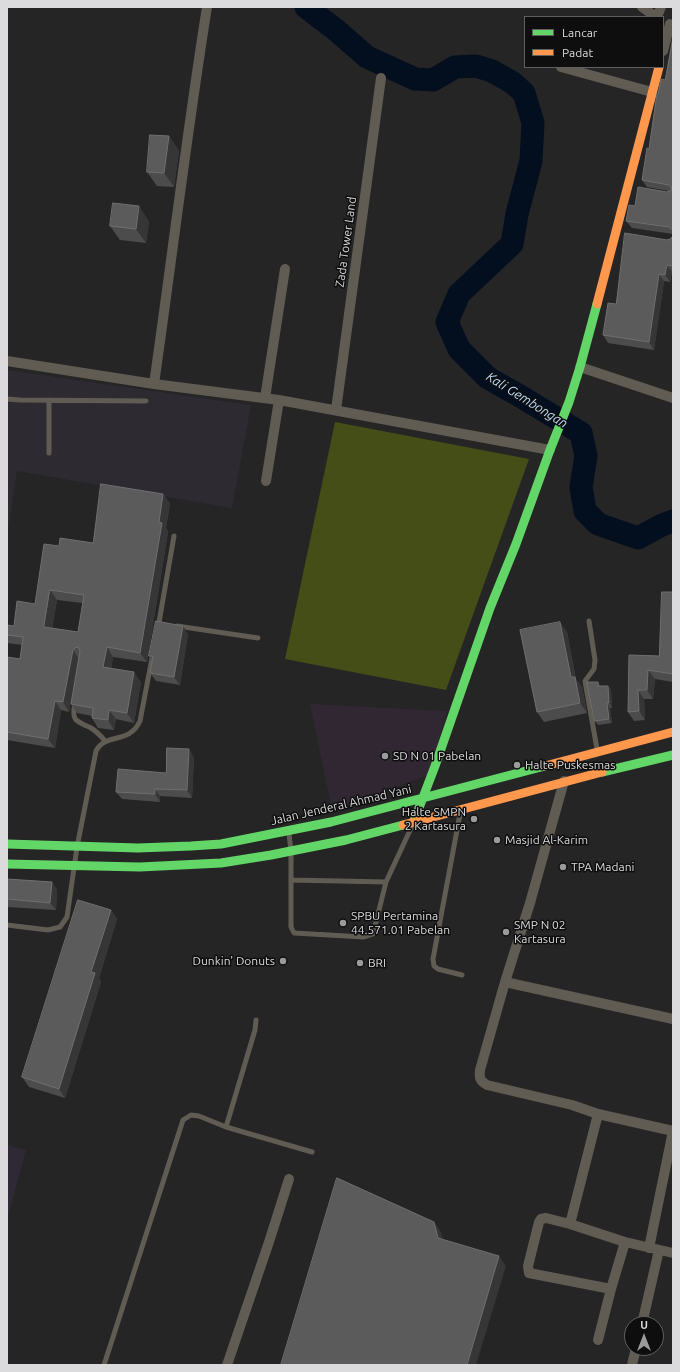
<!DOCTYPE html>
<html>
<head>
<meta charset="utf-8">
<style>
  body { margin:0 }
  #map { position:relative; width:680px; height:1372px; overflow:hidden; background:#252526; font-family:Ubuntu,sans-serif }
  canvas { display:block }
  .frame { position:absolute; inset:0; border:8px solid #dbdadc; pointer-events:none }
  .legend { position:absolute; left:524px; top:16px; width:140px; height:52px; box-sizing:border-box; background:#0e0e0f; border:1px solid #606061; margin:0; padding:5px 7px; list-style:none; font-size:12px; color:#dbdadc }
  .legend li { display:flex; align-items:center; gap:8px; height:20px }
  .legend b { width:20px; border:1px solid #606061 }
  .north { position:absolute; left:624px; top:1316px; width:40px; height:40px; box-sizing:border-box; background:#0e0e0f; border:1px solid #606061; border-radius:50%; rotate:0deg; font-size:11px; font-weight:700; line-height:16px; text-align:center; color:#dbdadc }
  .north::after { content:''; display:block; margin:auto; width:14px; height:18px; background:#9b9b9c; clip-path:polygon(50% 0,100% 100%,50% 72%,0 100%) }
</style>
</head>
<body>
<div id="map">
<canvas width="680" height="1372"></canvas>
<div class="frame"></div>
<ul class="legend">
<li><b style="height:5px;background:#63d668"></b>Lancar</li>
<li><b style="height:5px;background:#ff974d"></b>Padat</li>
</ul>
<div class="north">U</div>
</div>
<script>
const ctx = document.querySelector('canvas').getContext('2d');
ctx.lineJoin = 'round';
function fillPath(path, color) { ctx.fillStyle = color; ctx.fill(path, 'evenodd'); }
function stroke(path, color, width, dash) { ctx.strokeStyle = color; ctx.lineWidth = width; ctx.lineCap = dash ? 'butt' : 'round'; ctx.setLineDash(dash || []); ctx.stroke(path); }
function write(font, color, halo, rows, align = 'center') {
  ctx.font = font + ' Ubuntu,sans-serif'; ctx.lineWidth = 3; ctx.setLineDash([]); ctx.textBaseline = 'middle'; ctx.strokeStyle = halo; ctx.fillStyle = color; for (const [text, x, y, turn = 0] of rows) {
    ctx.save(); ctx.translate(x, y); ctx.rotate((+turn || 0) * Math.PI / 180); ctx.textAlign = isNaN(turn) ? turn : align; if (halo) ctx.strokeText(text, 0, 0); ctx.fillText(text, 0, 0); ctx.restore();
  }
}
fillPath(new Path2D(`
  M7 370 251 405 232 508 17 471 7 537Z`), '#2d2a32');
fillPath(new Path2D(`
  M7 1145 26 1150 7 1220Z`), '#2f2835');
fillPath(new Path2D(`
  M310 704 447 711 429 775 332 810Z`), '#312733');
fillPath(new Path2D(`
  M335 422 529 459 446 690 285 659Z`), '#444e16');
stroke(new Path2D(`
  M306 7 336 30 367 57 415 79 433 80 455 67 476 66 492 71 513 83 524 93 533 123 531 161 517 214 512 244 459 294 447 322 459 349 488 378 520 396 581 433 586 456 581 487 585 511 598 524 638 538 662 525 673 521`), '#030e1e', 23);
stroke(new Path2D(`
  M7 399 20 400 146 401
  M49 453V400
  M589 621 595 660 594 669 585 681 597 749
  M177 626 258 638
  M158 628 174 536
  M75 703C71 721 76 721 91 728 96 731 101 736 105 741
  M460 814 433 959 434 966 438 969 462 975
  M289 834 291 851V927L294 933 364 937 373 934 386 882 412 826
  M291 880 386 882
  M7 925 48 930 60 927 67 917 77 847 96 751C106 732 129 745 140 721L153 653
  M226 1127 255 1030 256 1020
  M104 1365 183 1120 191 1115 199 1116 226 1127 312 1152`), '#605c53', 5);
stroke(new Path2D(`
  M642 7 656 17
  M657 17 661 7
  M663 51 670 24
  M561 67 652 92
  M7 361 154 384 279 400 550 450
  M580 367 673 398
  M154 384C172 258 187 132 207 7
  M265 398 285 269
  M336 410 381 78
  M266 481 279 400
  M564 781 530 903 505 982 480 1070C479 1078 480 1081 487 1085L572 1105 598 1114 570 1224
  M505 982 673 1019
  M598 1114 673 1131
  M649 1248 673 1131
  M611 1289 529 1273 528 1266 539 1222 541 1219 546 1218 570 1224 625 1242 673 1253
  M642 1324 659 1250
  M598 1340 611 1289 625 1242
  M227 1365 269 1242 289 1179
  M632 1365 636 1348`), '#605c53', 10);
stroke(new Path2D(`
  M602 772 673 755
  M414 821 435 766 490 608 516 544 550 450 569 402 580 367 597 304
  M7 844 138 848 191 846 221 844 331 822 545 766
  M7 864 140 867 221 863 271 855 346 840 403 825`), '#63d668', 9);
stroke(new Path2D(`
  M597 304 659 67
  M545 766 673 732
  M403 825 602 772`), '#ff974d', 9);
fillPath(new Path2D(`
  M673 37V234L632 228 626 221 635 206 669 191 647 187 642 180 649 149 658 94 665 80Z
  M169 136 179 151 174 187 157 186 147 172Z
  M149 221 146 243 120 240 110 226Z
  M673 236V272H672L670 282 664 281 654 350 608 343 603 335 616 304 667 240 670 239Z
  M163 494 170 504 166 528 168 532 147 662 113 657 111 669 141 682 134 723 116 719 114 730 98 728 92 718V716L77 713 71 704 74 684 69 712 61 710 55 748 7 740V657L20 659 22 645 7 643V625L14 626 35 604 59 546 93 543ZM57 600 83 603 78 632 52 628Z
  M673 592V682L655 679 653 699H644L645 720 634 721 628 712 629 655 659 656Z
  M567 632 576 679 582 687 587 713 544 722 537 712Z
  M188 634 180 685 156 681 150 673 153 660 149 656Z
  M598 682 600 686H608L611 690 612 708H610L612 723 598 725 595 721Z
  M194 757 192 798 160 796V802L122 799 116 792 166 773Z
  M7 879 52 882 57 890 56 910 7 907Z
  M111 910 117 919 99 978 101 982 65 1098 29 1087 22 1077Z`), '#4c4c4c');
fillPath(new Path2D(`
  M169 136 179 151 174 187 164 173Z
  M139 206 149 221 146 243 136 229Z
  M667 265 672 272 670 282 665 275Z
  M659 274 664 281 654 350 649 342Z
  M163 494 170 504 166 528 168 532 147 662 140 653 159 522Z
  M50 590 57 600 51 636 44 627Z
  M560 622 567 632 576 679 582 687 587 713 580 703 571 677Z
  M183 626 188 634 180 685 174 677Z
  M107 647 113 657 110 676 103 667Z
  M73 650 79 659 69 712 63 702Z
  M648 670 655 679 653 699 647 690Z
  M134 672 141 682 134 723 127 713Z
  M608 686 611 690 612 708 609 703Z
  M638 690 644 699 645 720 639 711Z
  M55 701 61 710 55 748 48 739Z
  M607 703 610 708 612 723 609 719Z
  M109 710 116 719 114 730 108 720Z
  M189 749 194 757 192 798 187 790Z
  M155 789 160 796V802L155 794Z
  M52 882 57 890 56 910 50 903Z
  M111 910 117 919 99 978 101 982 65 1098 59 1089 91 972Z
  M434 1222 441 1232 445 1248 438 1238Z
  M499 1256 506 1266 476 1365H467Z`), '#363636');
const building = new Path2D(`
  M673 37V230L669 227 626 221 629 205 635 206 638 187 667 192 672 190 671 187 669 185 642 180 647 148 649 149 657 93 658 94 661 79 665 80Z
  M150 135 169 136 164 173 147 172Z
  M113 203 139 206 136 229 110 226Z
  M625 233 667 240 670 239 673 236V266L667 265 665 275 659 274 649 342 603 335 608 303 616 304Z
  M101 484 163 494 159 522 162 523 140 653 107 647 103 667 134 672 127 713 109 710 108 720 92 718 93 708 71 704 80 651 79 648 76 647 73 650 63 702 55 701 48 739 7 732V657L20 659 23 637 7 635V625L14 626 17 601 35 604 44 544 59 546 60 538 93 543ZM50 590 84 595 78 632 44 627Z
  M662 592H673V674L648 670 647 690H638L639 711 628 712 629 655 659 656Z
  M156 621 183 626 174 677 150 673 153 656H149Z
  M560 622 571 677H575L580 703 537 712 520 630Z
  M587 682H598V686H608L609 703H607L609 719 595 721Z
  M167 748 189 749 187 790 155 789V794L116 792 118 769 166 773Z
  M7 879 52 882 50 903 7 899Z
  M78 900 111 910 91 972 95 973 59 1089 22 1077Z
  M337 1178 434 1222 438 1238 499 1256 467 1365H281Z`);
fillPath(building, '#5b5b5b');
stroke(building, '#6f6f70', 1);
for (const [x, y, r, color] of [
  [385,756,4,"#9b9b9c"],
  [517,765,4,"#9b9b9c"],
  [474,819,4,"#9b9b9c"],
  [497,840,4,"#9b9b9c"],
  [563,867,4,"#9b9b9c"],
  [343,923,4,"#9b9b9c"],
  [506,932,4,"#9b9b9c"],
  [283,961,4,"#9b9b9c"],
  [360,963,4,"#9b9b9c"]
]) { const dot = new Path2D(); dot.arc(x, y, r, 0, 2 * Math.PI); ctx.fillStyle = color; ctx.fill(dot); stroke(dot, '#0e0e0f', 1.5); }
write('12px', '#dbdadc', '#0e0e0f', [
  ["Zada Tower Land",346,242,-82],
  ["Jalan Jenderal Ahmad Yani",341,805,-13]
]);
write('12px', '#dbdadc', '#0e0e0f', [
  ["SD N 01 Pabelan",393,756],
  ["Halte Puskesmas",525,765],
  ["Halte SMPN",466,812,"right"],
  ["2 Kartasura",466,826,"right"],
  ["Masjid Al-Karim",505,840],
  ["TPA Madani",571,867],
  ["SPBU Pertamina",351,916],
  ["44.571.01 Pabelan",351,930],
  ["SMP N 02",514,925],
  ["Kartasura",514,939],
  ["Dunkin' Donuts",275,961,"right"],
  ["BRI",368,963]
], 'left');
write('italic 13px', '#bcdefe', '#0e0e0f', [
  ["Kali Gembongan",527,400,32]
]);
</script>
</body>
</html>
